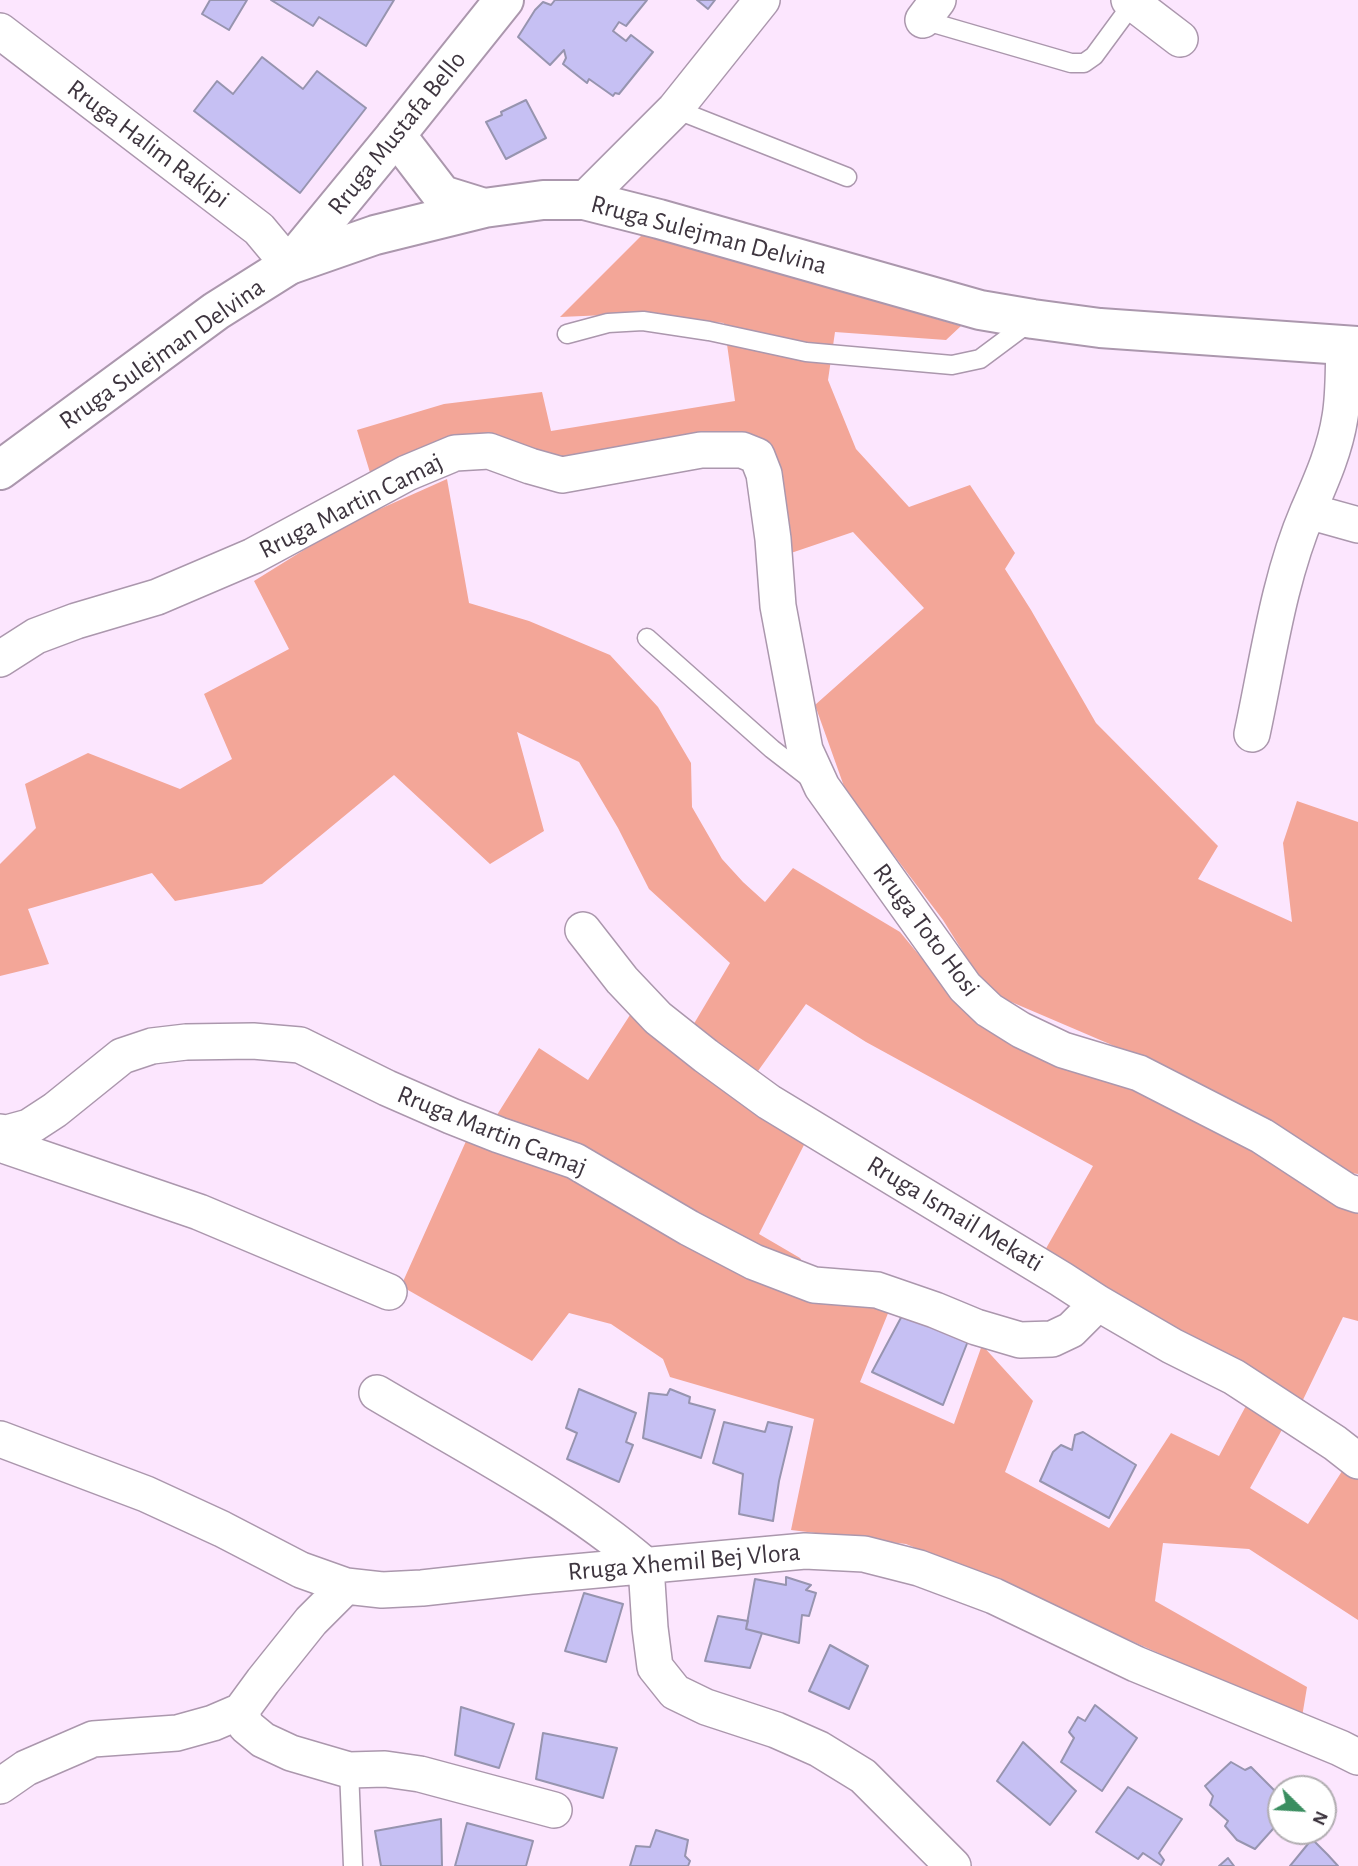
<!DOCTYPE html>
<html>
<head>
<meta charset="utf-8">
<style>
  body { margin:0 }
  #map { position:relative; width:1358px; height:1866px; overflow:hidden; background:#fce6fe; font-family:"Alegreya Sans",sans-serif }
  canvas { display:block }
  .north { position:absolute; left:1267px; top:1775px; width:70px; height:70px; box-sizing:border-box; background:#fff; border:2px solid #b2aeb2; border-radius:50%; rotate:114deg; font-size:19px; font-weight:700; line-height:28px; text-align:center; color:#3e353f }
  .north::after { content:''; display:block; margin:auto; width:24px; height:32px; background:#3a8e60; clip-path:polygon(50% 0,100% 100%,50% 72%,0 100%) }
</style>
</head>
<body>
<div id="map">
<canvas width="1358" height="1866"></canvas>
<div class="north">N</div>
</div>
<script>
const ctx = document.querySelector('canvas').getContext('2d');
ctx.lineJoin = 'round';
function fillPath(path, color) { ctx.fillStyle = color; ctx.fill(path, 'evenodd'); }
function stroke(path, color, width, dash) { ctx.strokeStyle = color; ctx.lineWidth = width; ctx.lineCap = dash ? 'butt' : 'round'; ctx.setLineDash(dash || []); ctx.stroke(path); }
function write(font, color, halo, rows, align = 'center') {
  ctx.font = font + ' "Alegreya Sans",sans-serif'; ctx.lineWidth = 5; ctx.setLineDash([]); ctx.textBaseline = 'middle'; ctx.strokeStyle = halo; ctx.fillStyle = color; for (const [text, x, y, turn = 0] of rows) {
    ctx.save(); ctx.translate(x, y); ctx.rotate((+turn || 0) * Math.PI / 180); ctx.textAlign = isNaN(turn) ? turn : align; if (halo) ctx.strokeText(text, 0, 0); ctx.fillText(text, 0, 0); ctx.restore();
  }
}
fillPath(new Path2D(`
  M643 234 961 326 946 340 835 332 828 380 856 449 909 507 970 485 1015 553 1005 569 1031 610 1096 723 1218 846 1198 879 1292 922 1283 843 1297 801 1358 822V1174L1344 1172 1147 1060 988 992 943 920 846 792 815 705 924 608 853 532 791 553 773 455 564 462 507 444 372 479 357 430 444 404 542 392 551 431 735 401 724 323 630 314 560 317Z
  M447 479 469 603 529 621 610 655 658 707 691 763 692 807 722 859 743 882 765 902 793 868 900 932 963 1008 1130 1081 1358 1207V1321L1343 1317 1300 1406 1044 1252 1093 1166 866 1042 806 1004 758 1071 692 1027 730 963 649 889 618 828 579 762 517 732 544 831 490 864 394 775 262 884 175 901 152 873 28 909 49 964 0 976V864L36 828 25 784 88 753 180 789 232 759 204 694 289 649 254 581 344 525Z
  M630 1015 807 1139 759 1234 800 1258 826 1300 891 1306 860 1382 954 1424 982 1345 1033 1401 1005 1472 1109 1528 1171 1433 1219 1456 1248 1402 1284 1426 1250 1488 1308 1524 1346 1465 1358 1476V1620L1249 1549 1163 1543 1155 1601 1307 1687 1302 1717 1008 1586 906 1544 791 1530 814 1419 670 1377 663 1359 611 1324 569 1313 532 1361 401 1286 480 1110 495 1118 539 1048 588 1080Z`), '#f3a698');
const building = new Path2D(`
  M210 0H247L229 30 202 14Z
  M271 0H394L366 46 319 17 313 26Z
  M555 0H647L626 26 619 22 613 31 626 41 631 35 653 52 619 94 615 93 613 96 589 79 587 83 563 64 566 58 564 50 550 65 518 37 535 10 543 2 551 5Z
  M697 0H715L708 9Z
  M262 57 303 89 317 71 366 108 300 193 194 111 217 81 233 94Z
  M526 100 546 138 506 159 486 122 502 115 501 112Z
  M904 1312 968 1341 943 1405 872 1372Z
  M579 1389 636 1413 626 1442 633 1445 619 1482 567 1459 577 1433 566 1428Z
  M670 1389 690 1397 689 1403 715 1410 701 1458 643 1438 649 1393 667 1395Z
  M724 1422 765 1432 768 1422 792 1427 779 1481 773 1521 739 1514 743 1474 713 1463Z
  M1083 1432 1136 1465 1109 1518 1040 1481 1053 1452 1061 1445 1072 1450 1075 1435Z
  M786 1577 811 1585 806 1590 816 1593 809 1616 802 1615 799 1643 746 1629 755 1579 786 1585Z
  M584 1593 623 1604 606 1662 565 1651Z
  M718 1616 748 1621 746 1629 762 1633 750 1668 705 1661Z
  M830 1645 868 1666 849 1709 809 1691Z
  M1095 1705 1137 1738 1102 1791 1061 1762 1074 1738 1069 1732 1078 1717 1085 1721Z
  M461 1707 514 1724 499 1768 455 1755Z
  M543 1733 617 1748 603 1798 536 1779Z
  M1023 1742 1076 1791 1050 1825 997 1781Z
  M1231 1762 1245 1770 1251 1767 1281 1797V1820L1255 1849 1237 1840 1225 1826 1228 1821 1210 1805 1213 1796 1205 1786Z
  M1128 1787 1182 1819 1159 1853 1164 1860 1161 1865 1143 1853 1138 1859 1096 1832Z
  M441 1819 442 1866H381L375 1831Z
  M467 1823 533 1841 526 1866H455Z
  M656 1830 688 1840 685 1856 690 1861 688 1866H630L636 1846 650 1847Z
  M1312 1839 1328 1855 1338 1866H1290Z
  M1228 1858 1234 1866H1219Z`);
fillPath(building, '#c6c0f3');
stroke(building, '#9794af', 2);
const service = new Path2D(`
  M923 20 1071 63H1084L1094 56 1133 3
  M675 109 847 177
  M567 334 608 323 643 321 709 331 806 352 952 365 980 359 1031 321
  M647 638 772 749 812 780
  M349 1770 353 1866`);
const minor = new Path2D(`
  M1129 0 1180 39
  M923 20 938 0
  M0 31 259 229 289 265
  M584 200 675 109 762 0
  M1344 346C1343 369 1344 394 1340 417 1335 450 1321 481 1308 511L1358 525
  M0 659 36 636 76 621 157 597 253 556 407 473 455 453 489 451 530 466 562 475 701 450H742L757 456 764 474 773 539 778 606 805 750 822 787 965 987 989 1010 1021 1030 1063 1050 1139 1073 1262 1136 1346 1191 1358 1195
  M1252 734C1268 660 1278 581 1308 511
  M583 930 622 980 658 1018 706 1056 769 1102 1061 1279 1098 1303 1172 1346 1234 1377 1335 1443 1358 1461
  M0 1132 7 1133 29 1127 55 1110 122 1056 152 1046 186 1042 253 1041 300 1045 387 1088 451 1116 499 1135 575 1161 689 1228 754 1262 814 1285 877 1290 935 1310 976 1327 1020 1340 1052 1339 1071 1330 1098 1303
  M0 1144 199 1212 389 1292
  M377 1393C468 1447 566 1497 646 1566L650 1628 655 1667 675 1692 706 1707 776 1730 819 1749 863 1776 953 1866
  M0 1439 146 1494 222 1529 301 1570 346 1586 382 1590 422 1588 531 1576 805 1551 864 1554 919 1568 994 1596 1136 1664 1340 1748 1358 1757
  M241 1711 246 1726 263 1740 291 1753 349 1770 385 1769 420 1774 554 1810
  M0 1786 26 1768 93 1739 177 1733 213 1723 241 1711 263 1681 311 1621 346 1586`);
const tertiary = new Path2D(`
  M289 265 396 135 504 0`);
const secondary = new Path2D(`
  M396 135 442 195 484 208
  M0 470 216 311 289 265 375 235 484 208 543 200H584L659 219 980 310 1033 319 1100 328 1358 346`);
stroke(service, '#ab97ad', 21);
stroke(minor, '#ab97ad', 38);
stroke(tertiary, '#ab97ad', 42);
stroke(secondary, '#ab97ad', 42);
stroke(service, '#fff', 18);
stroke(minor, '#fff', 35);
stroke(tertiary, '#fff', 38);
stroke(secondary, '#fff', 38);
write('26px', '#3e353f', '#fff', [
  ["Rruga Mustafa Bello",397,133,-51],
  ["Rruga Halim Rakipi",148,144,37],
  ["Rruga Sulejman Delvina",709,235,15],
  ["Rruga Sulejman Delvina",162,354,-35],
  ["Rruga Martin Camaj",351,506,-27],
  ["Rruga Toto Hosi",926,930,53],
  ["Rruga Martin Camaj",492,1131,22],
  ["Rruga Ismail Mekati",955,1214,31],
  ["Rruga Xhemil Bej Vlora",684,1562,-5]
]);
</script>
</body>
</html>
